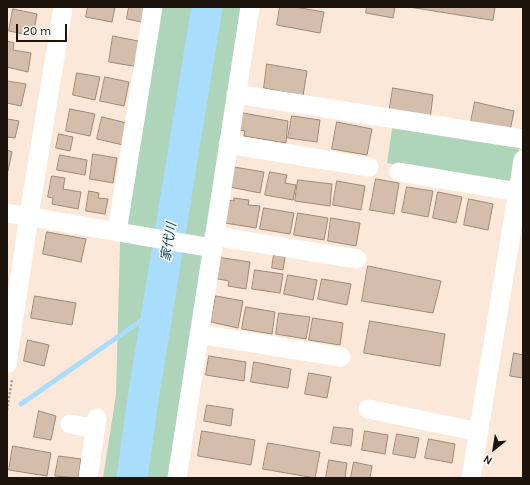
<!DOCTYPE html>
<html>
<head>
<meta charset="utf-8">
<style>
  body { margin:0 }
  #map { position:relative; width:530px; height:485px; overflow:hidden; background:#fce8d9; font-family:Karla,sans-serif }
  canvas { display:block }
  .frame { position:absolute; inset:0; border:8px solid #1d140e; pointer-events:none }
  .north { position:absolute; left:474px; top:429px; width:40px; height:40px; -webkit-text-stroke:3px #fdf8f5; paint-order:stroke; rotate:210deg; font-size:11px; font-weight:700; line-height:16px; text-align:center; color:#1d140e }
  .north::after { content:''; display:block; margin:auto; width:14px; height:18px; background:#1d140e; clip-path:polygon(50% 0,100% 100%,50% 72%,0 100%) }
  .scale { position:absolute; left:16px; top:24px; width:51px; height:18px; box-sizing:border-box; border:2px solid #1d140e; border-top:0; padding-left:5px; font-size:12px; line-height:14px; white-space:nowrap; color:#1d140e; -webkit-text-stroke:3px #fdf8f5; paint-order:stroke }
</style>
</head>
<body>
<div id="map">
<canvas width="530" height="485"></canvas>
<div class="frame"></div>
<div class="north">N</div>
<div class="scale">20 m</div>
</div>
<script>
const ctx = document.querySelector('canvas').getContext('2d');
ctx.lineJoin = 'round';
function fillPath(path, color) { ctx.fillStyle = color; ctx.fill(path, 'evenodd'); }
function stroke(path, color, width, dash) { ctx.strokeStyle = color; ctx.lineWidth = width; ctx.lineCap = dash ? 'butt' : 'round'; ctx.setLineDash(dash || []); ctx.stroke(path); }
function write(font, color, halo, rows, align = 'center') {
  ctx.font = font + ' Karla,"Noto Sans JP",sans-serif'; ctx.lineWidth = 3; ctx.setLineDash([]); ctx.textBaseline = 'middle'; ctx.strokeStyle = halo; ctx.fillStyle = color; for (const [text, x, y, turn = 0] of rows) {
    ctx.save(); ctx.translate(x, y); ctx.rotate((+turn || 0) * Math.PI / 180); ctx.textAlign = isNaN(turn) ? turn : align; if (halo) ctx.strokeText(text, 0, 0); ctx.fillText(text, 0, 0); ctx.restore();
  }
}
fillPath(new Path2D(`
  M156 7H250L176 478H103L116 395 121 206Z
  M393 122 520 144 514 187 387 163Z`), '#aed4b9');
stroke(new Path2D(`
  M21 404 158 309`), '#a9ddfe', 5);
stroke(new Path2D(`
  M132 478 143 399 207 7`), '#a9ddfe', 31);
const building = new Path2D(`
  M88 7H115L112 22 86 17Z
  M129 7H149L146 23 127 19Z
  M280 7H295L324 12 320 33 277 25Z
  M367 7H395L393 18 366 13Z
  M409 7H495L493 20Z
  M13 9 37 14 33 36 9 31Z
  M113 36 143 42 139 67 109 62Z
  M7 41 14 43 13 50 31 53 28 72 7 67Z
  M267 64 307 71 303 96 264 88Z
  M77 73 100 77 95 100 73 95Z
  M105 77 129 82 124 106 100 101Z
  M7 81 26 84 21 106 7 103Z
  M393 88 433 95 430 120 389 113Z
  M475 102 514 111 510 131 471 122Z
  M70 109 95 114 90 136 66 131Z
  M243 113 288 121 286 143 244 136 245 131 240 130Z
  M292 116 320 120 317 142 288 138Z
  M102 117 127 123 123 145 97 139Z
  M7 119 19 121 15 138 7 137Z
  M337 122 372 129 367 155 332 149Z
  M59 134 73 137 70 151 56 148Z
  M7 150 12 152 8 171H7Z
  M93 154 117 158 113 183 90 179Z
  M60 155 87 160 85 175 57 170Z
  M234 167 264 172 260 193 230 187Z
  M270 172 287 175 285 183 296 185 293 200 265 195Z
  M52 176 65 178 63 189 81 192 78 209 52 204 53 198 48 197Z
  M376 179 399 183 394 214 370 210Z
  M298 180 332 184 330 206 295 201Z
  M337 181 365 186 361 210 333 205Z
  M407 187 433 191 428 217 402 212Z
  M89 191 99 193 98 198 108 199 105 214 86 211Z
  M438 192 462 197 456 223 433 218Z
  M234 198 249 200 248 205 260 206 256 228 225 223 227 200 234 201Z
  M469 199 493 204 488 230 464 225Z
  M264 208 294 213 290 234 260 229Z
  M298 213 328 218 324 240 294 235Z
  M331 218 360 223 356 246 328 241Z
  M47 232 86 239 81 262 43 254Z
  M274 255 285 257 283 270 272 268Z
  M217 257 250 262 246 289 228 286 229 281 213 278Z
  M368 266 441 281 433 313 362 301Z
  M255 270 283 274 280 293 252 289Z
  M288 275 317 280 313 300 284 294Z
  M322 279 351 284 347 305 318 299Z
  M35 296 76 303 72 325 31 318Z
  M216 296 243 301 238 328 211 322Z
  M246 307 275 312 272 334 242 329Z
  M279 313 310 317 306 339 276 334Z
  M313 318 343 323 340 345 309 340Z
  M370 321 445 334 440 366 364 353Z
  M28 340 49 345 44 366 24 361Z
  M514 353 523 355V378L510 376Z
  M209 356 246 362 244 381 206 375Z
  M254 362 291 369 288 388 251 382Z
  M309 373 331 377 327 398 305 394Z
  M207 405 233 409 231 426 204 421Z
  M39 411 56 416 51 440 34 437Z
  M334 427 353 429 351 446 331 443Z
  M202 431 255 440 251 465 198 456Z
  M365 431 388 435 385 454 362 450Z
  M397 434 419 438 415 458 393 454Z
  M429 439 455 444 452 463 425 458Z
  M268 443 320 452 315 478 263 469Z
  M13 446 51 453 47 476 9 470Z
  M59 456 81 459 78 478 55 476Z
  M329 460 347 463 345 478H326Z
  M354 462 372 466 370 478H351Z`);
fillPath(building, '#d4beab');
stroke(building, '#9e8977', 1);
stroke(new Path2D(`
  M7 410 12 380`), '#aa9a8e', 2.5, [2, 2]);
stroke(new Path2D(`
  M236 94 523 139
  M228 144 369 167
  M399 172 518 192
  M7 213 212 248
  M117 232 153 7
  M214 236 357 259
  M199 334 341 357
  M7 364 29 216 63 7
  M368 409 479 432
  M70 424 96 429
  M88 478 97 418
  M177 478 250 7
  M471 478 523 160`), '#fff', 19);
write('italic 13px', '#024766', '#fdf8f5', [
  ["家代川",169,242,-81]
]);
</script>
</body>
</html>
